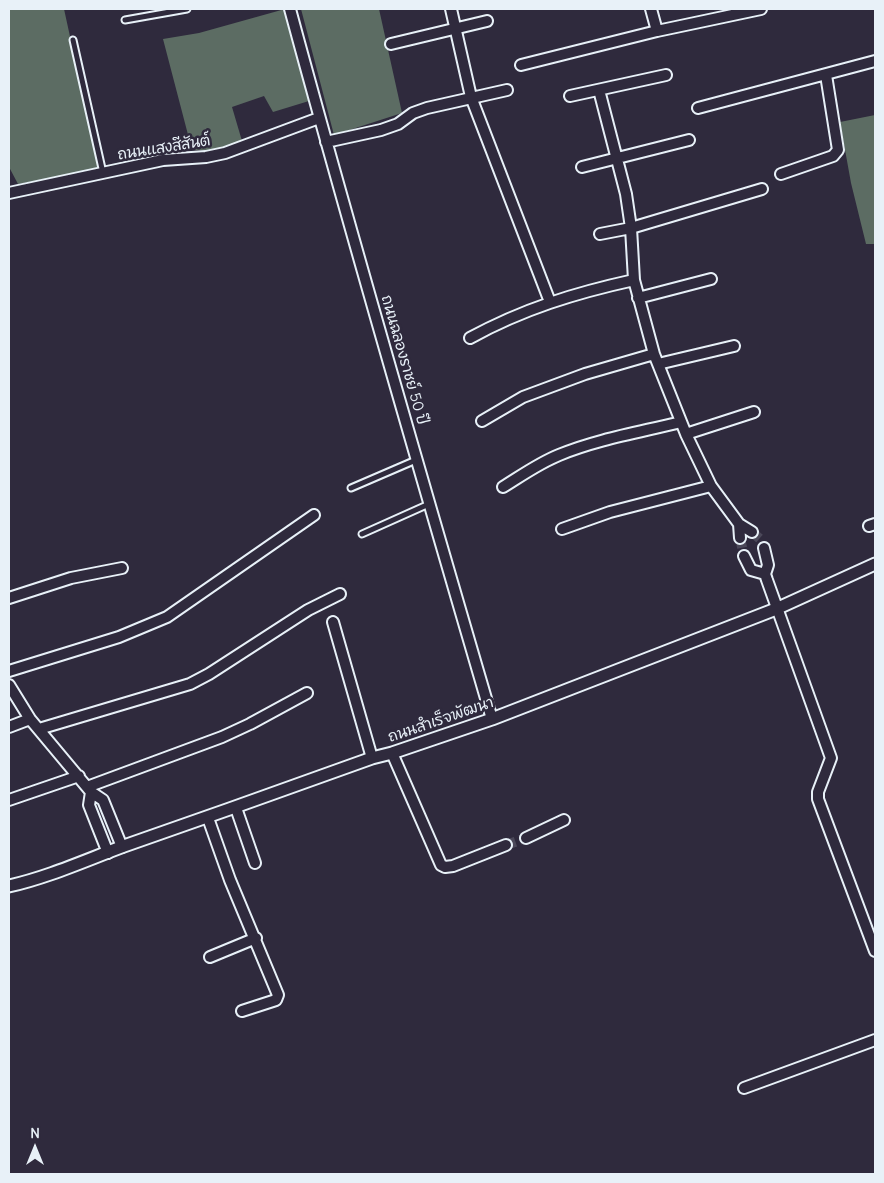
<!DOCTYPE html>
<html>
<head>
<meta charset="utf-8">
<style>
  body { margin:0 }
  #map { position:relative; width:884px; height:1183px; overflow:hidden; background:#2f2a3d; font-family:Delius,sans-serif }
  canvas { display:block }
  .frame { position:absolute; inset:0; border:10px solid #e8f1f8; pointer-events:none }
  .north { position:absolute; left:10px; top:1123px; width:50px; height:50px; -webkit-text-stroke:4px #2f2a3d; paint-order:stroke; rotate:0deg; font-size:14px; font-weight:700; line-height:20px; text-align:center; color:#e8f1f8 }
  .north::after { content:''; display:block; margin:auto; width:18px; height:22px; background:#e8f1f8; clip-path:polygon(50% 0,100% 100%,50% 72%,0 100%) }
</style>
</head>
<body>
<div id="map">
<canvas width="884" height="1183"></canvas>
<div class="frame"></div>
<div class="north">N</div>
</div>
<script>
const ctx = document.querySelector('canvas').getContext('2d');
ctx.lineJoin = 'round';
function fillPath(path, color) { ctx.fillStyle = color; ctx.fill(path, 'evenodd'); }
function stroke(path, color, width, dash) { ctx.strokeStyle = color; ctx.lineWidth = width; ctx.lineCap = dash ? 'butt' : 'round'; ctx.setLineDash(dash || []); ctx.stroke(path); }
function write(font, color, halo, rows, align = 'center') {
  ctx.font = font + ' Delius,"Playpen Sans Thai",sans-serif'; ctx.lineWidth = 5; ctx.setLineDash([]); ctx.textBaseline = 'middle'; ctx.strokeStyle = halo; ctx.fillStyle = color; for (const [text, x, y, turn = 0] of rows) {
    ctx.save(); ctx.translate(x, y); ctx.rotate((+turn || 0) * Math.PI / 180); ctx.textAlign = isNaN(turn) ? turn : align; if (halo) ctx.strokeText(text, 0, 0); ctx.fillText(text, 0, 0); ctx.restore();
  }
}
fillPath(new Path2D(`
  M9 9H64L99 169 18 184 9 167Z
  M285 9 309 101 273 112 264 96 232 107 242 141 216 151 192 150 163 39 199 33Z
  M301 9H379L402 113 334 135Z
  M875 115V244H866L851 183 840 122Z`), '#5c6c63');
stroke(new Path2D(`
  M752 532 760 539 764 548
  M740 538 744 556
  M506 845 526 838`), '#4b4859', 10, [10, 5]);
const service = new Path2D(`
  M125 20 187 9
  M73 40 103 173
  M351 488 416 460
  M362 534 429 504`);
const minor = new Path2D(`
  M290 9C354 246 423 483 492 719
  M451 9 471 97 550 302
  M651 9 657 31
  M391 44 487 21
  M521 65 657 31 761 9
  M599 90 626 194 631 228 634 280 654 354 686 434 711 486 739 524 752 532
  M570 96 666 75
  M698 108 875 61
  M326 142 381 130 398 124 413 113 427 108 507 90
  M582 167 689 140
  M781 174 833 156 838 150 826 75
  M9 193 163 160 206 157 225 153 319 118
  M600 234 631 228 762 189
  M638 298 711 279
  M470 338C523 309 575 293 634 280
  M658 364 734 346
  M482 421 523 397 585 374 654 354
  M686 434 754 412
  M503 487C521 476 539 463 559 455 598 439 641 432 681 422
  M739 524 740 538
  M869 526 875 524
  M562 529 610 512 711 486
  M764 548 768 565 765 574 767 580 831 758 818 792V799L875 951
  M744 556 751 570 765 574
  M9 598 71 578 122 568
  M333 622 372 758
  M9 671 119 637 167 617 314 515
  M9 685 30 719 91 792 103 800 122 847
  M9 727 30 719
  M39 729 190 684 209 674 308 610 340 594
  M392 753 441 865 445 867 453 866 506 845
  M87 787 222 737 250 724 307 693
  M91 792 89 805 108 853
  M9 800 79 776
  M236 808 255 863
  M208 818 230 880 278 995 276 1000 242 1011
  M526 838 564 820
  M210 957 256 938
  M744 1088 875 1040`);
const tertiary = new Path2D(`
  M9 886C49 877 86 860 124 846 207 817 289 788 372 758L392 753 492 719 776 609 875 564`);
stroke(service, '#e8f1f8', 9);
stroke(minor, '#e8f1f8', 14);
stroke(tertiary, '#e8f1f8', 15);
stroke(service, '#2f2a3d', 5);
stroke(minor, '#2f2a3d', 10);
stroke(tertiary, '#2f2a3d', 11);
write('15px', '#e8f1f8', '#2f2a3d', [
  ["ถนนแสงสีสันต์",164,148,-9],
  ["ถนนฉลองราชย์ 50 ปี",404,360,74],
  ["ถนนสำเร็จพัฒนา",441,720,-19]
]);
</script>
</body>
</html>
